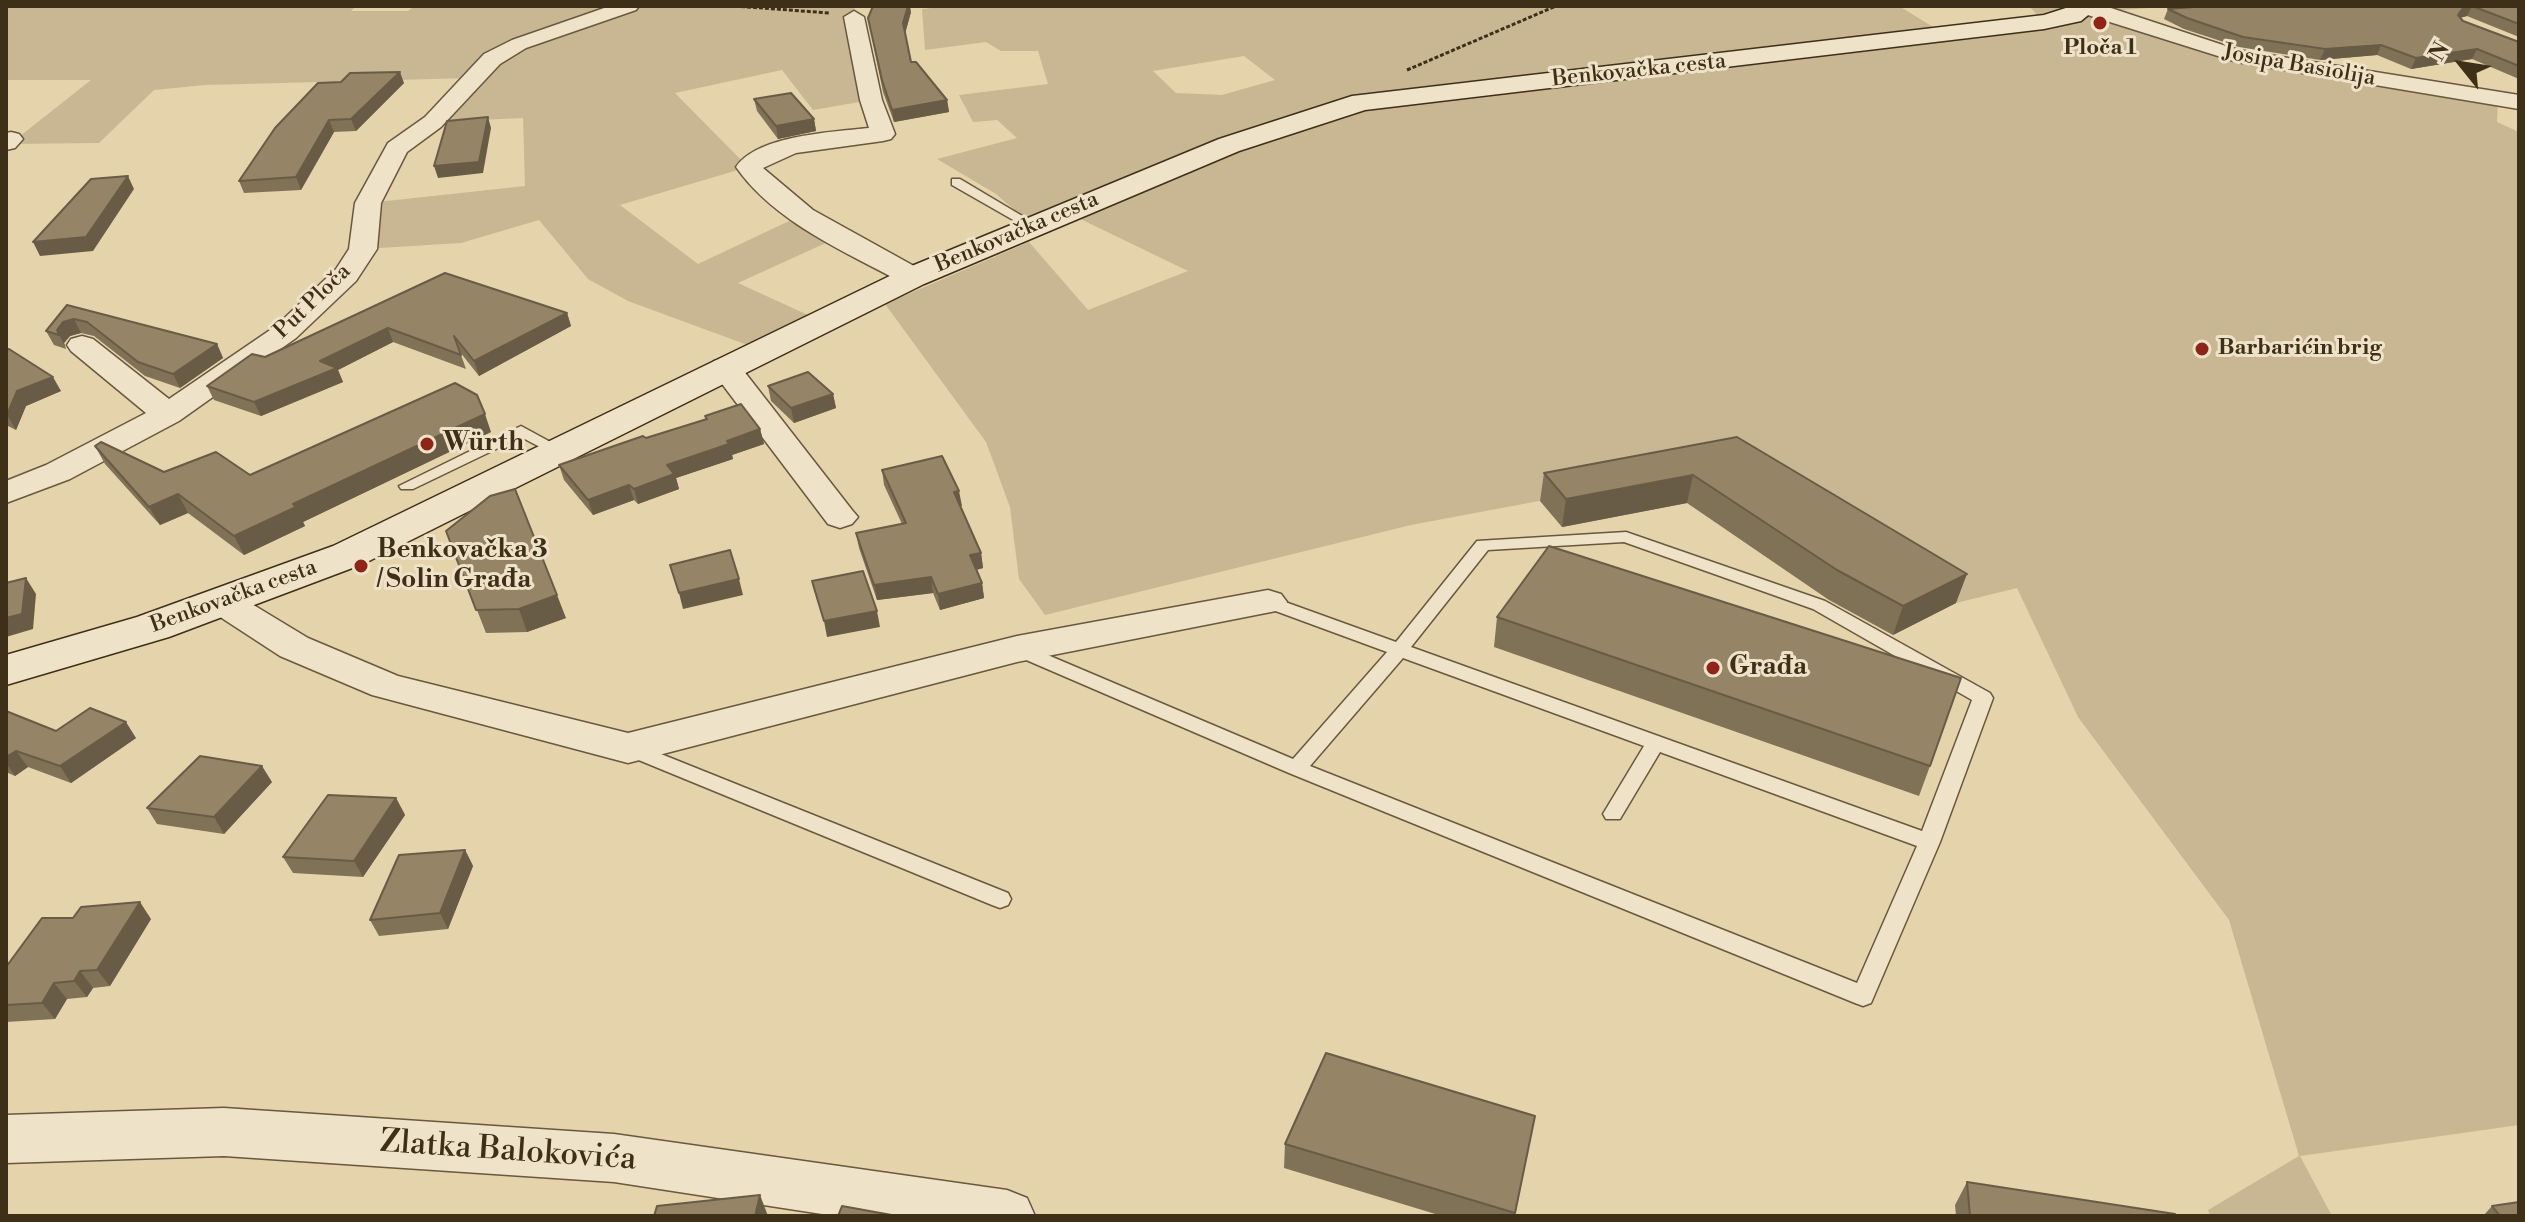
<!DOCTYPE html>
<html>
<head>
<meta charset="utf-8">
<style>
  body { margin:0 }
  #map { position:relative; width:2525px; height:1222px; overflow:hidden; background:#e5d3ac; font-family:"Libre Bodoni",serif }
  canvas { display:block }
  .frame { position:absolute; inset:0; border:8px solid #3e2f19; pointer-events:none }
  .north { position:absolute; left:2421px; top:24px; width:80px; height:80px; -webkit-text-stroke:6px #eee2c9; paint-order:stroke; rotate:300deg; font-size:22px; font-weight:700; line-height:32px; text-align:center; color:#3e2f19 }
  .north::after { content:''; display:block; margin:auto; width:28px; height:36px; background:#3e2f19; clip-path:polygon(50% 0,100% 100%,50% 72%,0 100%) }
</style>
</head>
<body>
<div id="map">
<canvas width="2525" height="1222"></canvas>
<div class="frame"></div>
<div class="north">N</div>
</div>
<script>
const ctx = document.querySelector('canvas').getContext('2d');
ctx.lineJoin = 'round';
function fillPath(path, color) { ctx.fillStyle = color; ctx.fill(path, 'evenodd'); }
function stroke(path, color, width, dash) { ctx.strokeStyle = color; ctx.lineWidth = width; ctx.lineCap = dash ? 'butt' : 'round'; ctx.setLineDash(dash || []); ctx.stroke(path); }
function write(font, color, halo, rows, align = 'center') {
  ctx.font = font + ' "Libre Bodoni",serif'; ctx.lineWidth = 6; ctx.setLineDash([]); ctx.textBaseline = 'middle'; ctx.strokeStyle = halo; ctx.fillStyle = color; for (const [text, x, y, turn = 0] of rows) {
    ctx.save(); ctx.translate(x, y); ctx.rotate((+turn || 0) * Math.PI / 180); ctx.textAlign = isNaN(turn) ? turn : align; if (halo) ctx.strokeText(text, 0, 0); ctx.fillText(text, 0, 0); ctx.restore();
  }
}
fillPath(new Path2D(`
  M6 6H356L351 11H408L414 6H854L871 100 813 110 782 70 675 93 748 167 620 205 698 264 804 214 841 236 738 283 821 321 761 350 628 301 588 279 539 220 461 243 363 249 368 203 525 186 523 118 433 122 472 78 205 85 154 90 99 143 10 144 91 80H6Z
  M948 6H1899L1946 35 2043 21 2029 6H2178L2121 10 2133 23 2200 47 2498 100 2497 122 2519 132V1125L2300 1156 2332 1216H2210L2208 1210 2299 1156 2229 920 2078 717 2017 588 1956 603 1731 465 1411 525 1045 615 1019 579 1010 507 986 442 885 304 1029 242 1088 310 1188 271 1066 212 1033 226 996 194 937 159 1017 138 997 120 973 122 959 95 1048 84 1038 51H1001L986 42 925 50 922 9ZM1244 56 1275 80 1222 95 1176 93 1153 71Z`), '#c9b793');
const lane = new Path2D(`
  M952 179H960L1039 226 1029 229 952 185Z
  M521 426 567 451 565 454H553L521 437 413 489H401L399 486Z
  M1626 532 1825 601 1990 693 1993 698 1940 842 1871 1003 1863 1006 1855 1003 1289 773 1010 653 1008 649 1017 643 1024 645 1293 759 1387 652 1262 606 1259 602 1262 598H1274L1396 642 1477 541ZM1624 542 1813 609 1972 700 1922 831 1411 647 1488 550ZM1403 658 1644 746 1603 814 1606 819H1620L1660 752 1917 846 1857 983 1310 766Z
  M631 742 1008 893 1011 899 1008 905 1000 908 992 905 624 754 621 749 624 744Z`);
const street = new Path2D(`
  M610 6H639L636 10 526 48 500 64 441 127 407 152 381 203 377 249 356 281 296 338 179 421 70 479 6 503V481L46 465 146 413 71 351 67 345 71 339 82 336 93 339 169 399 276 326 336 269 349 249 355 203 388 143 425 117 484 54 512 40Z
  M2076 6 2111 8 2238 50 2519 95V109L2237 62 2078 12Z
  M854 11 864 17 882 100 895 134 891 139 883 141 796 153 763 168 813 210 923 271 927 277 923 283 913 285 903 283C846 252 774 222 736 167 758 135 833 132 869 128L860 100 844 17Z
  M11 132 19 134 23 139 15 148 6 150V133Z
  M725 359 736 361 852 510 858 517 852 524 840 528 828 524 710 368 714 361Z
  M1268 590 1281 594 1287 602 1281 610 1017 662 628 763 372 695 280 656 211 611 205 603 211 595 224 591 237 595 308 638 398 676 628 733 1017 636Z
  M224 1108 614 1134 1007 1190 1027 1198 1035 1216H835L614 1182 224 1156 6 1163V1115Z`);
const secondary = new Path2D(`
  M2072 6H2099L2081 21 2044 29 1365 110 1239 151 924 284 363 564 169 637 6 685V655L137 617 333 546 902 270 1219 139 1352 96 2044 15Z`);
stroke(lane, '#68583e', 3);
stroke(street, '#68583e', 3);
stroke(secondary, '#3e2f19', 3);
stroke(new Path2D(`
  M735 6 829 13
  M1407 70 1556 6`), '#3e2f19', 3, [4, 2]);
fillPath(lane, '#eee2c9');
fillPath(street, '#eee2c9');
fillPath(secondary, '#eee2c9');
fillPath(new Path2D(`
  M2519 6V37L2467 16 2460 18 2463 21 2519 42V79L2472 59 2411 69 2377 55 2320 60 2239 47 2184 29 2164 19 2168 9Z
  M911 12 905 33 911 62 947 100 949 112 894 122 883 92 868 18Z
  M341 82 404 83 356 131 334 132 301 190 244 193 239 181Z
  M754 99 814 119 816 131 778 139 757 111Z
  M445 273 567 313 571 326 479 376 460 352 466 369 393 342 338 370 343 382 261 416 214 400 207 386 265 357Z
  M67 305 217 344 223 358 180 388 145 376 94 336 81 333 70 336 64 343 66 349 54 345 46 331Z
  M6 350 61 391 26 406 16 430 6 425Z
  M768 386 833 394 836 408 794 423 771 401Z
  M705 416 760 429 764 444 732 455 733 459 676 478 679 489 638 504 634 500 593 515 564 480 559 465 706 420Z
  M491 432 303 522 305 526 244 555 188 513 160 525 105 464 95 446 164 472 250 475Z
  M1737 437 1956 603 1893 635 1829 600 1687 503 1562 527 1540 501 1544 473Z
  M882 470 962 506H960L981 553 983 568 976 570 982 583 984 598 940 610 933 593 877 600 859 548 856 533 902 524 884 485Z
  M446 531 566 618 527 632 486 633Z
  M1497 617 1930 766 1919 796 1494 647Z
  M6 711 56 731 136 738 71 783 28 767 15 776 6 772Z
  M272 782 224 834 157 824 147 808Z
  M396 798 405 815 363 877 293 873 283 857Z
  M465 850 473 866 448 929 379 936 370 920Z
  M151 919 110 986 93 988 87 997 67 999 55 1019 6 1022V967Z
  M1535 1116 1515 1216H1442L1284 1168 1285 1144Z
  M1967 1182 2176 1216H1956L1955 1205Z
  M2492 1206 2519 1216H2483Z`), '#807257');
fillPath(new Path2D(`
  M908 6H910L911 12 905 34 903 23Z
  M2472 6 2467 16 2458 18V15L2463 8Z
  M2381 45 2377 55 2320 60 2325 49Z
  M2477 49 2472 59 2411 69 2416 58Z
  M400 72 404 83 356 131 351 119Z
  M947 100 949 112 894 122 892 110Z
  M488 117 491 128 483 173 438 178 434 166Z
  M814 119 816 131 778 139 776 126Z
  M329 120 334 132 301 190 296 177Z
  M128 176 134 189 93 251 40 256 33 242Z
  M567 313 571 326 479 376 474 361Z
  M74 319 81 333 70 336 64 343 66 349 57 330 63 322Z
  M388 328 393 342 338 370 343 382 261 416 254 402 320 361Z
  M217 344 223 358 180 388 173 374Z
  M53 377 61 391 26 406 16 430 7 415 17 391Z
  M833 394 836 408 794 423 791 408Z
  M485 414 491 432 303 522 305 526 244 555 234 536 293 504Z
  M760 429 764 444 732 455 733 459 676 478 679 489 638 504 634 489 667 465 727 441Z
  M1693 475 1687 503 1562 527 1566 499Z
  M629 485 634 500 593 515 588 500Z
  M959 491 962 506 956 507 954 492Z
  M178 494 188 513 160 525 149 507Z
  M981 553 983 568 972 571 970 555Z
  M1967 574 1956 603 1893 635 1903 606Z
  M931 577 933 593 877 600 874 585Z
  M26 578 36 594 33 629 6 637V618Z
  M739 579 743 595 683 609 679 593Z
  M982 583 984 598 940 610 938 594Z
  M557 595 566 618 527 632 519 609Z
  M877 611 880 627 827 637 824 621Z
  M126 722 136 738 71 783 60 766Z
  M16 751 28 767 15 776 6 763V757Z
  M262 766 272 782 224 834 214 817Z
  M396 798 405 815 363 877 354 861Z
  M465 850 473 866 448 929 440 913Z
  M140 902 151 919 110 986 97 970Z
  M80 971 93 988 87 997 74 981Z
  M54 983 67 999 55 1019 42 1003Z
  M760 1195 768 1216H755Z`), '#685c47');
const building = new Path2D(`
  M873 6H908L903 23 911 62H916L947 100 892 110 882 80 868 18Z
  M2207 6H2472L2463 8 2458 15 2463 21 2519 42V66L2477 49 2416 58 2381 45 2325 49 2243 37 2187 18 2168 9Z
  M2472 6H2519V24Z
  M400 72 351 119 329 120 296 177 239 181 275 128 318 83 341 82 350 73Z
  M791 93 814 119 776 126 754 99Z
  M488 117 479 162 434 166 447 121Z
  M128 176 86 237 33 242 91 179Z
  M445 273 567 313 474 361 454 336 461 355 388 328 320 361 337 368 254 402 207 386 252 354 265 357Z
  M67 305 217 344 173 374 138 362 87 322 74 319 63 322 57 330 59 335 46 331Z
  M9 349 53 377 17 391 7 415H6V350Z
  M808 372 833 394 791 408 768 386Z
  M455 383 477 395 485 414 293 504 296 507 234 536 178 494 149 507 95 446 101 442 164 472 216 452 250 475Z
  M741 404 760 429 727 441 729 444 667 465 674 474 634 489 629 485 588 500 559 465 643 436 646 438 707 419 705 416Z
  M1737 437 1967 574 1903 606 1837 570 1693 475 1566 499 1544 473Z
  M942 456 959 491 954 492 981 553 970 555 982 583 938 594 931 577 874 585 856 533 906 523 882 470Z
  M515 489 557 595 519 609 476 610 446 531 490 496Z
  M1549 546 1961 678 1930 766 1497 617Z
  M730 550 739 579 679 593 670 565Z
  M863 571 877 611 824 621 812 581Z
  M26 578 22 614 6 618V583Z
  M90 708 126 722 60 766 16 751 6 757V711L56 731Z
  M200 756 262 766 214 817 147 808Z
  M328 795 396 798 354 861 283 857Z
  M465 850 440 913 370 920 399 855Z
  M140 902 97 970 80 971 74 981 54 983 42 1003 6 1005V967L42 918H73L81 907Z
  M1326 1053 1535 1116 1515 1213 1285 1144Z
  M1967 1182 2175 1214 2176 1216H1970Z
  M760 1195 755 1216H654L657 1206Z
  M2519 1202V1216H2500L2492 1206Z
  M842 1206 897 1216H838Z`);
fillPath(building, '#958465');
stroke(building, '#685c47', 2);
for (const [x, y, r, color] of [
  [2100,23,8,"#8f2418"],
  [2202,349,8,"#8f2418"],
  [427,444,8,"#8f2418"],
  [361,566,8,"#8f2418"],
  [1713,668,8,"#8f2418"]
]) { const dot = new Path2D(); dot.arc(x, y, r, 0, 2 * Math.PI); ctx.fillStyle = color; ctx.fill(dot); stroke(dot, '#eee2c9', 3); }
write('bold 22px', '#3e2f19', '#eee2c9', [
  ["Ploča 1",2100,49],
  ["Barbarićin brig",2218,349,"left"]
]);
write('22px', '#3e2f19', '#eee2c9', [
  ["Josipa Basiolija",2299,66,10],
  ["Benkovačka cesta",1639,71,-6],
  ["Benkovačka cesta",1017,233,-23],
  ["Put Ploča",313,302,-44],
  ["Benkovačka cesta",234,597,-20]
]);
write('bold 26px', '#3e2f19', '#eee2c9', [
  ["Würth",443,444],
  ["Benkovačka 3",377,551],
  ["/ Solin Građa",377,581],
  ["Građa",1729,668]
], 'left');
write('32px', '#3e2f19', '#eee2c9', [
  ["Zlatka Balokovića",508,1152,4]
]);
</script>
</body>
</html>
